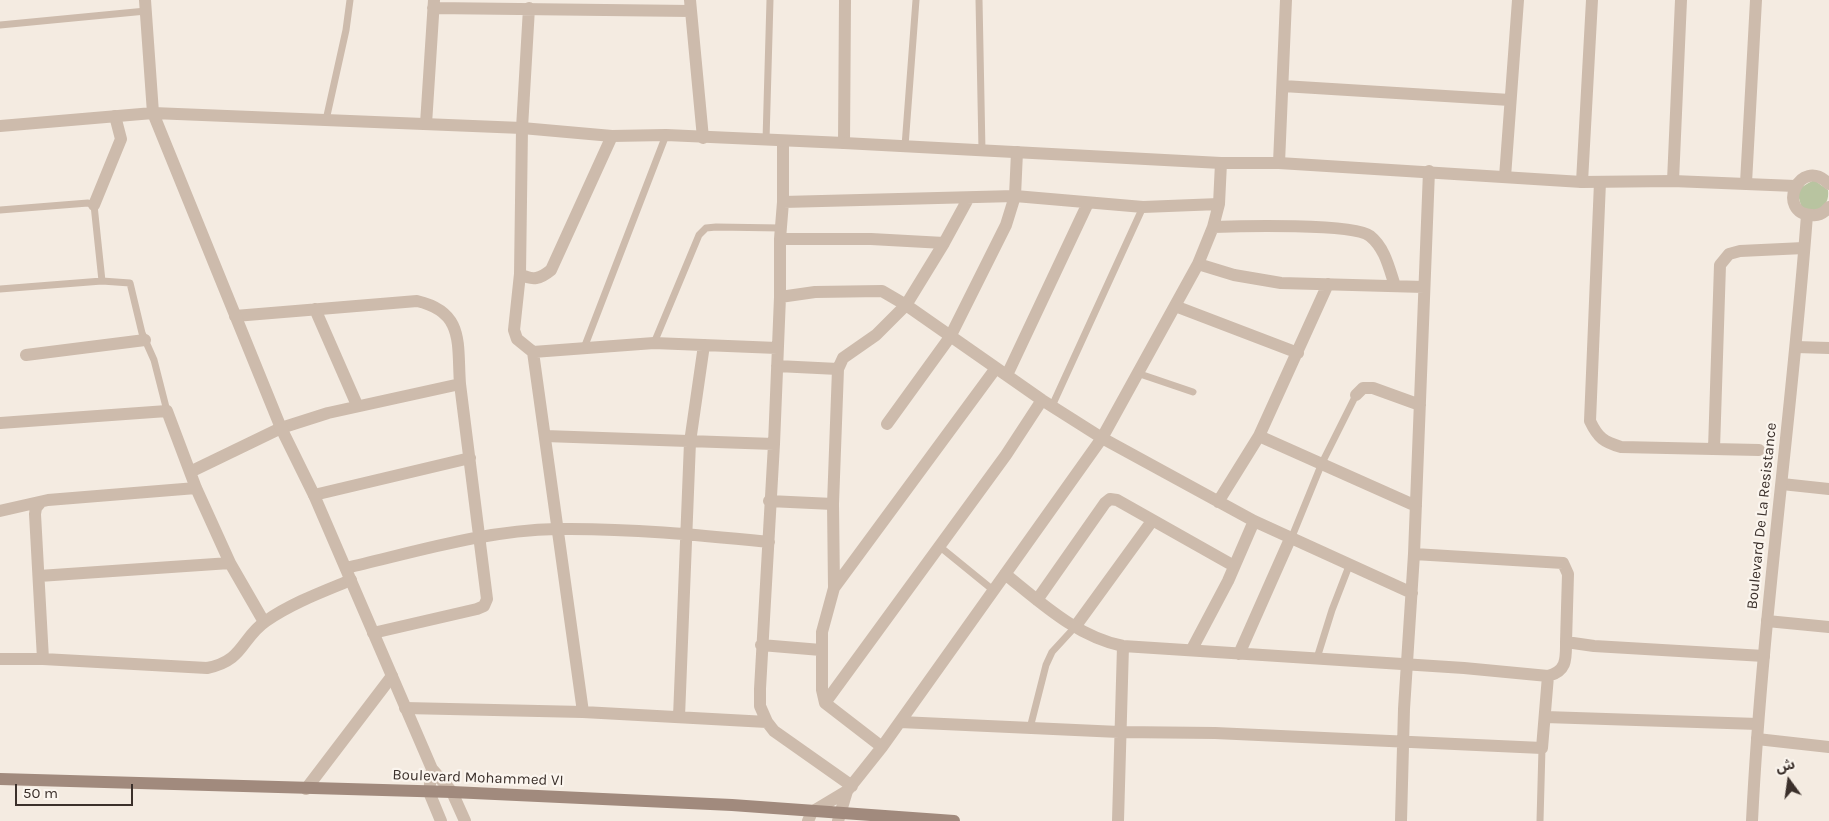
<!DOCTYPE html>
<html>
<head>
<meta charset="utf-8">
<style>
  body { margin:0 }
  #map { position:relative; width:1829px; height:821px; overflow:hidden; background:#f4ebe1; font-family:Karla,"Noto Sans Arabic",sans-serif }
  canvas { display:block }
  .north { position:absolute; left:1764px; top:756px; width:50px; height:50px; -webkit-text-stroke:4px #fbf5ee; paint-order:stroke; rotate:346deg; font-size:14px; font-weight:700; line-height:20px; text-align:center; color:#3b302b }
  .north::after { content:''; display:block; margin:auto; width:18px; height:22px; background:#3b302b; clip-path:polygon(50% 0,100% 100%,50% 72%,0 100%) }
  .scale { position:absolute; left:15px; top:784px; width:118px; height:22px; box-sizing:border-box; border:2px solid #3b302b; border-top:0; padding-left:6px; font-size:15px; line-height:18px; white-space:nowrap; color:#3b302b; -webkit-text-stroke:4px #fbf5ee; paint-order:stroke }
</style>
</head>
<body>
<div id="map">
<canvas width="1829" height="821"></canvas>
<div class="north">ش</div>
<div class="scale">50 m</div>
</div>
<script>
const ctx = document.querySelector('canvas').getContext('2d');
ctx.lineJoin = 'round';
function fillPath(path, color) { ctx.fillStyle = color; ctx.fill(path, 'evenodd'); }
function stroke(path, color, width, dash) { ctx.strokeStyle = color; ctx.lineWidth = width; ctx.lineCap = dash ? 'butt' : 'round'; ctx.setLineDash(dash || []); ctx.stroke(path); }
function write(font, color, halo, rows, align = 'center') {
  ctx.font = font + ' Karla,sans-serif'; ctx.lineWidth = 4.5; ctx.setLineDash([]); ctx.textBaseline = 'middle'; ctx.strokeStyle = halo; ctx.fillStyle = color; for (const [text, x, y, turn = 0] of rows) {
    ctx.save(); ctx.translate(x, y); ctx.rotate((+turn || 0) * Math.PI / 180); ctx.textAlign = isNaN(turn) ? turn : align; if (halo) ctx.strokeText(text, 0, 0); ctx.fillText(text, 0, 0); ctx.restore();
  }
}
fillPath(new Path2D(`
  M1814 180 1828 190C1829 200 1826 204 1819 211L1802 208C1796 189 1796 190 1814 180Z`), '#b8c4a0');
stroke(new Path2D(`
  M979 0 982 150
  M0 25 146 11
  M326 120 346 30 350 0
  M766 140 770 0
  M905 146 916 0
  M0 210 88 203 94 205 102 281
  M0 289 102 281 130 283 142 333 154 360 167 411
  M654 343 699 235 706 228 716 227 781 228
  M584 348 666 135
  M1137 373 1193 392
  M1052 406 1143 207
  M1291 539 1322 463 1356 395
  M939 546 993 590
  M1317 658 1332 610 1349 566
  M1030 728 1046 665 1052 652 1075 627
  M1540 821 1542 748`), '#cdbbac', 7);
stroke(new Path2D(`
  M690 0 703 138
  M433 8 691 11
  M529 8 522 128 520 274 514 330 517 339 533 352 654 343 777 348
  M1283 86 1510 100
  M426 124 434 0
  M783 142V202L780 239V297L774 444 760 689V706L767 722 774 731 852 786
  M844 143 845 0
  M1279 163 1286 0
  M1505 177 1518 0
  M1673 181 1681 0
  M1582 182 1592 0
  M1600 182 1590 421C1598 438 1604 442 1621 447L1759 450
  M1746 183 1756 0
  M783 202 1015 196 1143 207 1219 204
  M94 205 121 139 115 116
  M1213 227C1239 226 1354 223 1370 236 1385 248 1389 268 1395 286
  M780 239H871L944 243
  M1198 264 1234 275 1281 283 1424 287
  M520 274C533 281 540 279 551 270L612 136
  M780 297 815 292 882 291 906 305 1042 400 1102 438 1254 521 1412 593
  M1175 306 1298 353
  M315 309 357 405
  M1796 347 1829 348
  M533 352 583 712
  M26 355 145 340
  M777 366 838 369
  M1007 375 1088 203
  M1356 395 1363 388H1373L1420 405
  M0 423 167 411 196 488 230 563 264 622
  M887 424 950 337 1006 225 1015 196 1017 152
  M545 436 774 444
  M1259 436 1416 506
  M1714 449 1720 265 1729 254 1740 251 1804 248
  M190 472 281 428 328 413 460 384C457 344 465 312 417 301L235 316
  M1782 484 1829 489
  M314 495 470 458
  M769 501 833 504
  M41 502 36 508 35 514 43 659
  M1218 502 1259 436 1328 284
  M0 511 48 500 196 488
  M1414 554 1563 563 1568 574 1566 642 1594 646 1764 656
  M346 568C415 552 486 530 557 529 628 528 699 535 769 542
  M39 576 230 563
  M834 588 996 368
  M1037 600 1105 503 1110 499 1117 500 1234 566
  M1767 621 1829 627
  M1075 627 1152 521
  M373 633 477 609 484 606 487 599 460 384
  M761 645 821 650
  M1192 649 1228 581 1254 521
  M1239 654 1290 539
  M0 659H43L207 668C244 661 241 638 266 621 292 603 322 592 351 580
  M1548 676C1567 671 1566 659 1566 642
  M825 703 1006 455 1042 400
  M405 708 583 712 767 722
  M679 717 690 442 704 345
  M1545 717 1758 724
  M900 722 1119 732 1215 733 1542 748 1548 676 1464 668 1123 646C1077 637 1040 602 1005 574
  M1757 739 1829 747
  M882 747 825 703 822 690V632L834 588 833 504 838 369 843 358 876 335 906 305 944 243 968 199
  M306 789 392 676
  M808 821 812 812 847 791 882 747 1102 438 1198 264 1213 227 1219 204 1221 163
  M838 821 847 791
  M1118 821 1123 646
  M1401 821 1404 709 1414 554 1429 171`), '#cdbbac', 12);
stroke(new Path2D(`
  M145 0 153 113 281 428 314 495 432 769 452 792 465 821
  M0 126 153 113 522 128 612 136 666 135 844 143 1221 163H1279L1582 182 1673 181 1795 186
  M1829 184C1799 154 1775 214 1812 215 1819 216 1825 212 1829 207
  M432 769 429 792 441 821
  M1752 821C1762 618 1792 417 1807 215`), '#cdbbac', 12);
stroke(new Path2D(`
  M0 779 452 792 732 805 954 821`), '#a18a7d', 12);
write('15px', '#3b302b', '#fbf5ee', [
  ["Boulevard De La Resistance",1762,516,-84],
  ["Boulevard Mohammed VI",478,778,2]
]);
</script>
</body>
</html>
